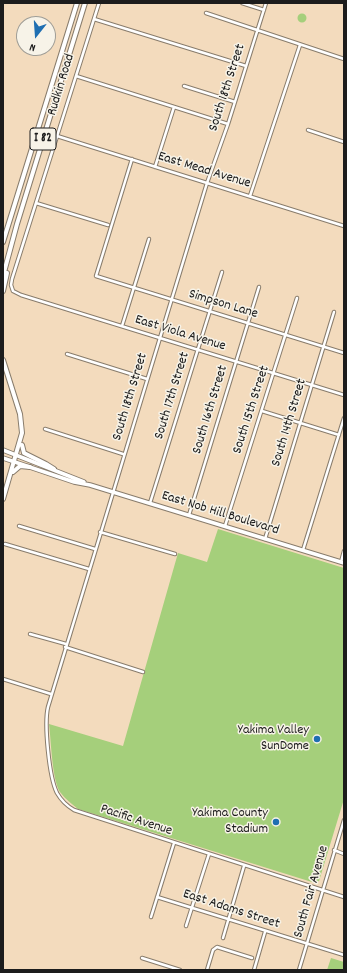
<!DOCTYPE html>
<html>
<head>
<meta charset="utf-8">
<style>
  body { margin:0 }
  #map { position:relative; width:347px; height:973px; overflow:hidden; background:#f3dbbd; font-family:Dekko,sans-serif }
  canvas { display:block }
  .frame { position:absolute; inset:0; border:4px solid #1c1c1c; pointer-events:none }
  .north { position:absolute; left:16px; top:16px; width:40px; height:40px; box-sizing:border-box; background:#f7f3e8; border:1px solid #9f9d96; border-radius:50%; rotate:197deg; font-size:11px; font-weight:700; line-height:16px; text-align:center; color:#1c1c1c }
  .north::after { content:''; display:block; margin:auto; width:14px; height:18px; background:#1f6fb2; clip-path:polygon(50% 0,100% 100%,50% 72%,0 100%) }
</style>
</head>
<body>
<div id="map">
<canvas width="347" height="973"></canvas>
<div class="frame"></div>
<div class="north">N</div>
</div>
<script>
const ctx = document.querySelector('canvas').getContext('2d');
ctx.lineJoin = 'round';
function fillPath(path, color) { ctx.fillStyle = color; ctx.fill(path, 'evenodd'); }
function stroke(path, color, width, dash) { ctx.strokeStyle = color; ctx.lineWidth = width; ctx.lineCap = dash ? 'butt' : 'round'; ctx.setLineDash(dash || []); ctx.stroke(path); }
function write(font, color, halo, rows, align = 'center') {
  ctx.font = font + ' Dekko,sans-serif'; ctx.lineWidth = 3; ctx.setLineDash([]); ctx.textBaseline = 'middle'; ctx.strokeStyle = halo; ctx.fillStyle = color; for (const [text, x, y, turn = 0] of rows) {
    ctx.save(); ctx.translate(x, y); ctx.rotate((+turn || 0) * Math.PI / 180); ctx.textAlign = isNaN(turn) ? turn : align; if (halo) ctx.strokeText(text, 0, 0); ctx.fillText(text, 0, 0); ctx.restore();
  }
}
fillPath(new Path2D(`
  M297.5 18a4.5 4.5 0 1 1 9 0a4.5 4.5 0 1 1-9 0Z
  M218 529 344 568V799L319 881 315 883 78 809C72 804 65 799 60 792 52 780 51 739 49 724L123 746 178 553 207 562Z
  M331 958 344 962V970H327Z`), '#a5cf7b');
const minor = new Path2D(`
  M99 3 12 279 11 285 13 291 21 295 344 395
  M242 3 264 10
  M266 3 228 124 207 183 48 707C44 724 49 777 57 793 61 800 67 806 74 810L344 897
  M206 13 344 59
  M94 19 246 66
  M76 76 228 124
  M184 86 235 102
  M308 130 344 142
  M57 136 344 226
  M132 159 96 276 344 353
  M155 167 174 107
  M250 196 300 45
  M36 203 108 225
  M122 326 149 239
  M67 354 147 379
  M262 411 339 435
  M45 429 123 454
  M150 503 222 272
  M189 515 259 287
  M19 526 95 549
  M225 526 297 298
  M100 532 175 554
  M265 539 334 312
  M5 544 89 569
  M303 550 344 418
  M341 562 344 551
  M30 634 66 644
  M65 647 143 672
  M3 679 51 694
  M334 850 344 854
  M157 897 344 955
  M151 917 174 843
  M186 926 209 854
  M223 938 244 866
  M142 958 180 970
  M207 970 213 950 217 947 252 958
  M254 970 265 932
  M299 970 344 820`);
const major = new Path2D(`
  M3 450 84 482
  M3 458 74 482 90 485 344 563`);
const highway = new Path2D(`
  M3 242 77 3
  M3 276 17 224 85 3
  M3 291 7 273
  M3 360 20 414 22 433 3 499
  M22 445 24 453 46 464 54 469
  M13 472 20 466 30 467`);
stroke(minor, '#887c6c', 4.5);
stroke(major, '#887c6c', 5.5);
stroke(highway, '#887c6c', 6);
stroke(minor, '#fff', 2.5);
stroke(major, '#fff', 3.5);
stroke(highway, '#fff', 4);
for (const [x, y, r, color] of [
  [317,739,4,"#1f6fb2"],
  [276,822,4,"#1f6fb2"]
]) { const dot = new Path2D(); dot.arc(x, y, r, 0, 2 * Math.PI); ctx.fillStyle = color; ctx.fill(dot); stroke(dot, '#f7f3e8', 1.5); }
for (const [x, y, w] of [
  [43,139,26]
]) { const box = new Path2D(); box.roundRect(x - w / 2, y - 11, w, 22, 3); ctx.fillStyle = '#f7f3e8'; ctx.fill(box); stroke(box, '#1c1c1c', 1); }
write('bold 13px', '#1c1c1c', null, [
  ["I 82",43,139]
]);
write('14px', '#1c1c1c', '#f7f3e8', [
  ["Rudkin Road",62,85,-73],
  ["South 18th Street",228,88,-72],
  ["East Mead Avenue",204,171,17],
  ["Simpson Lane",223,305,17],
  ["East Viola Avenue",180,334,17],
  ["South 17th Street",173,396,-73],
  ["South 18th Street",131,397,-73],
  ["South 16th Street",211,410,-73],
  ["South 15th Street",252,410,-72],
  ["South 14th Street",290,423,-73],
  ["East Nob Hill Boulevard",220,514,17],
  ["Pacific Avenue",136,821,18],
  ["South Fair Avenue",312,892,-74],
  ["East Adams Street",231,910,18]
]);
write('14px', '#1c1c1c', '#f7f3e8', [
  ["Yakima Valley",309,731],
  ["SunDome",309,747],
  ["Yakima County",268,814],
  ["Stadium",268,830]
], 'right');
</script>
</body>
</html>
